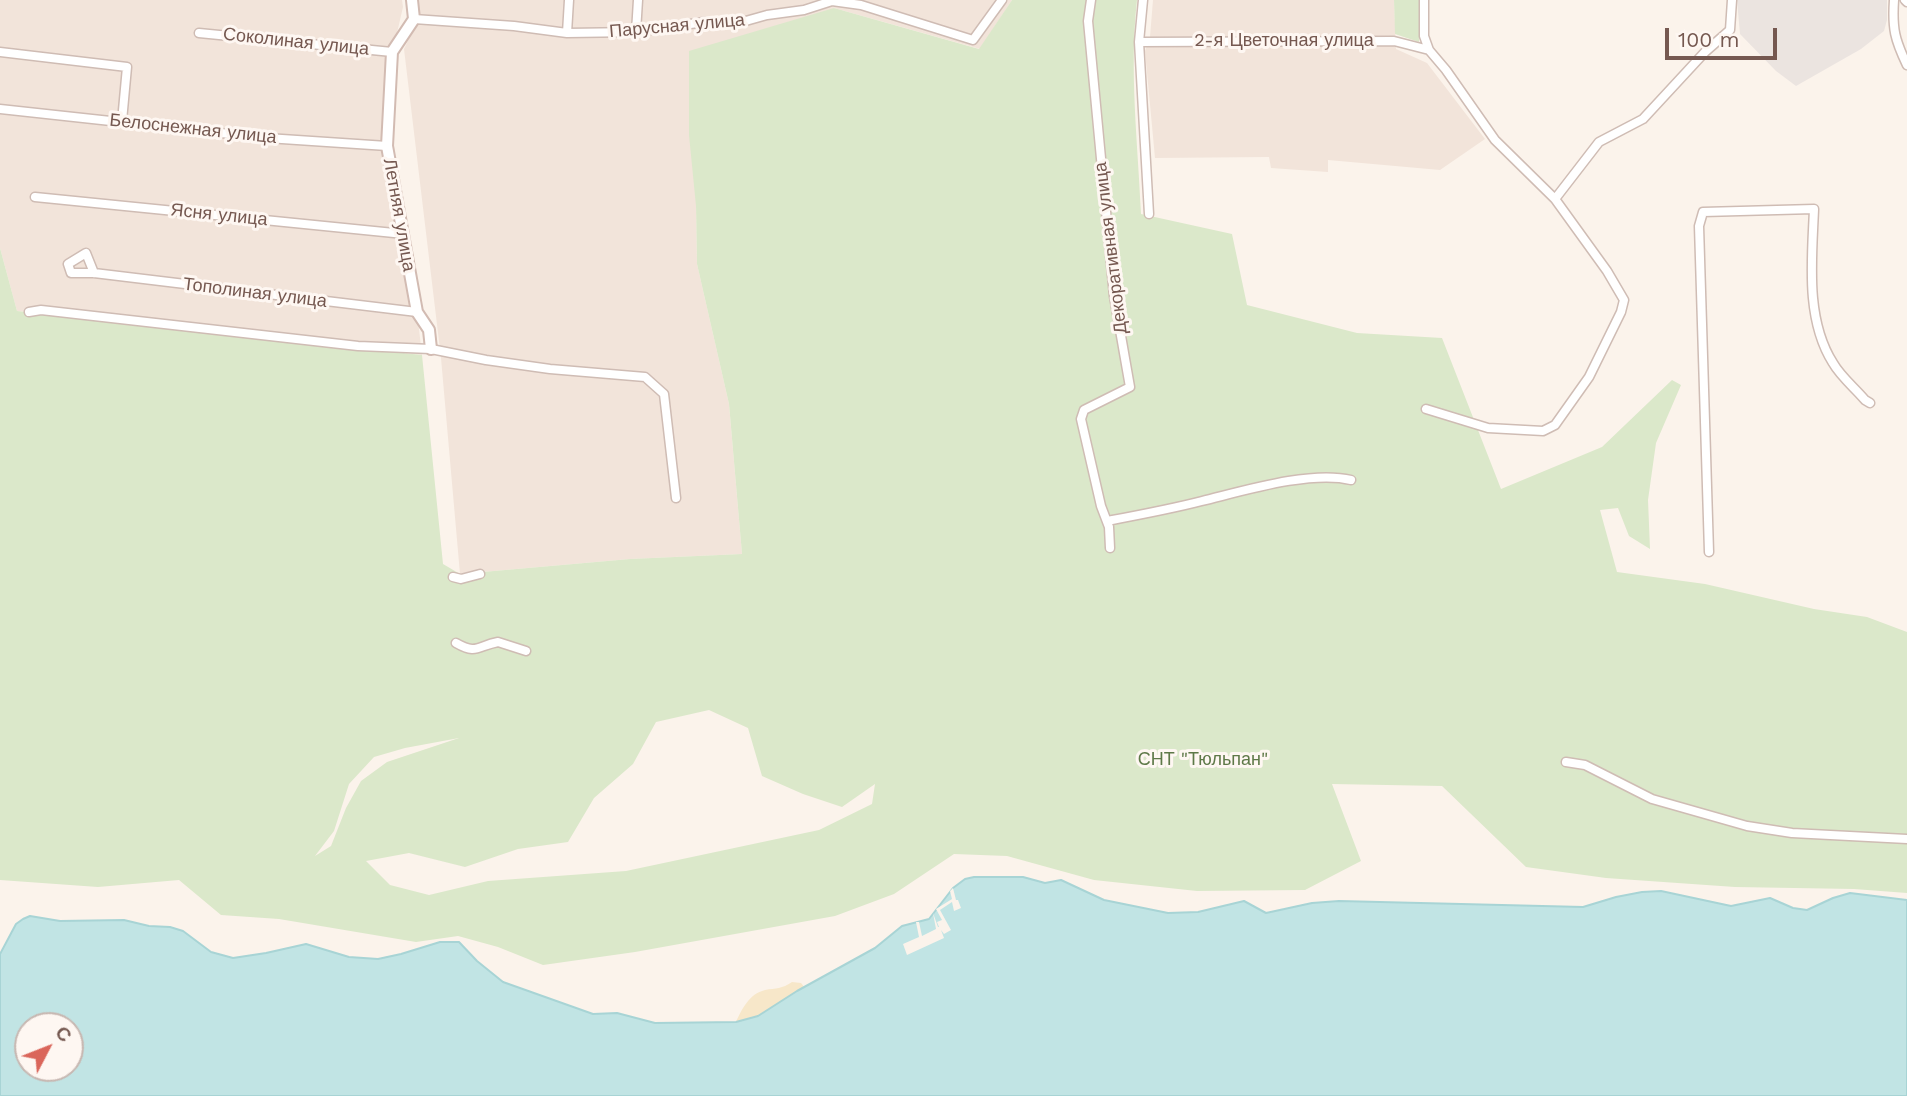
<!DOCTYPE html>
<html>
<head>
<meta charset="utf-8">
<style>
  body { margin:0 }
  #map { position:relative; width:1907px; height:1096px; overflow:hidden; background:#fbf3eb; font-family:"Work Sans",sans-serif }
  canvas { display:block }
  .north { position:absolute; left:14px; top:1012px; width:70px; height:70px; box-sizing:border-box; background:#fef7f2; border:2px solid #c7b7b1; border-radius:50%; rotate:48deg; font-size:19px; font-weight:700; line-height:28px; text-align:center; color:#755850 }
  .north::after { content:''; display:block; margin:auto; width:24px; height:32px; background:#da665b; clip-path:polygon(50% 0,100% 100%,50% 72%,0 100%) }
  .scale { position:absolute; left:1665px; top:28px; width:112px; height:32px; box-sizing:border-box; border:4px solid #755850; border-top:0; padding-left:9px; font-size:21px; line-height:24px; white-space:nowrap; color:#755850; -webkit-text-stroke:5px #fef7f2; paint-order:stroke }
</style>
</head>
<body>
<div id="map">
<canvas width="1907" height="1096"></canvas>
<div class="north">С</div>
<div class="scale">100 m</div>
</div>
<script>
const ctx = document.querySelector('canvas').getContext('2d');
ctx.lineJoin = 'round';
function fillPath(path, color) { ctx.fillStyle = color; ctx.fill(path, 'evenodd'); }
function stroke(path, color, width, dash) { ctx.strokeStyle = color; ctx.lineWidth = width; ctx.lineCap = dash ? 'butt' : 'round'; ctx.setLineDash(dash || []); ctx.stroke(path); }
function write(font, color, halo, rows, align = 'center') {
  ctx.font = font + ' "Work Sans",sans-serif'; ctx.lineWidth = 6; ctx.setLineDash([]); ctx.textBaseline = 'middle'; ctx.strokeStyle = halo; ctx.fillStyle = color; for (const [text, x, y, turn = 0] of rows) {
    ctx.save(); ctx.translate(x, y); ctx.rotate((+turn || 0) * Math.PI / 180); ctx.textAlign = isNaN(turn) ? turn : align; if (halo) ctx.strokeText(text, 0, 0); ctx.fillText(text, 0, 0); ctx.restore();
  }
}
fillPath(new Path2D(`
  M0 0H402L403 7 397 33 386 57 382 150 397 230 417 312 422 355 17 311 0 248Z
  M416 0H1012L980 49 834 8 696 206 697 264 729 404 742 554 630 559 460 574 441 358 404 49 417 22Z
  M1153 0H1394L1396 49 1427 63 1485 139 1440 170 1328 160V172L1271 168 1269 157 1155 158 1145 51 1150 37Z`), '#f2e4da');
fillPath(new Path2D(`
  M1737 0H1887V20L1884 31 1861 49 1796 86 1776 71 1740 34Z`), '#ebe4e0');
fillPath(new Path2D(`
  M1012 0H1137C1129 71 1138 143 1141 214L1232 234 1247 305 1357 333 1442 338 1501 489 1602 447 1672 380 1681 385 1656 443 1648 500 1650 549 1629 536 1618 508 1600 510 1617 572 1705 584 1814 609 1867 617 1907 632V893L1854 889 1735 887 1606 878 1526 867 1442 786 1332 784 1361 861 1305 890 1197 891 1094 880 1007 856 954 854 894 894 835 916 635 952 543 965 498 947 458 936 416 942 279 919 221 915 179 880 98 887 0 880V248L17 311 422 355 443 564 460 574 630 559 742 554 729 404 697 264 696 206 689 135V51L834 8 979 49ZM709 710 748 728 762 776 803 794 842 807 875 784 872 804 819 830 626 871 488 881 429 895 390 885 366 861 409 853 465 867 518 849 568 842 594 798 633 764 656 722ZM459 738 387 762 361 781 346 808 331 846 315 856 334 831 349 784 374 757 405 748Z
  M1394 0H1419V42L1395 34Z`), '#dbe8ca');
fillPath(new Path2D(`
  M792 982 801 983 805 988 758 1016 736 1022C742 1009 749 994 765 990 776 988 782 989 792 982Z`), '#f7e7c9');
const water = new Path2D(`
  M974 877H1023L1045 883 1061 880 1104 900 1168 913 1198 912 1244 901 1266 913 1312 903 1339 901 1583 907 1616 897 1642 892 1661 891 1731 906 1770 898 1793 908 1807 910 1833 898 1850 893 1907 900V1096H0V954L16 924 23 919 30 916 60 921 124 920 149 926 170 927 183 931 211 952 233 958 266 953 306 944 349 957 378 959 401 954 440 942H459L477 961 503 982 593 1014 617 1013 655 1023 736 1022 758 1016 797 991 875 948 902 926 929 919 953 888 965 879ZM28 1026H70V1068H28Z`);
fillPath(water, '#c1e4e4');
stroke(water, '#a8d4d5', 2);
fillPath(new Path2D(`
  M953 888 956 900H958L961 908 954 911 952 902 940 910 951 930 944 934 941 930 944 938 907 955 903 944 919 937 916 922H919L922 936 936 929 933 913 938 927H939L937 922 942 920 936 909 952 899 950 891Z`), '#fbf3eb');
const street = new Path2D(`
  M1091 0 1088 21 1114 296 1130 387 1084 410 1081 419 1101 506 1109 527 1110 548
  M1143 0 1139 42 1149 214
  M1424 0V36L1429 50 1446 70 1495 140 1555 199 1607 271 1624 300 1621 312 1589 377 1555 425 1543 431 1488 428 1426 409
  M1894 0C1892 29 1895 40 1907 65
  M1905 0 1907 2
  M414 19 514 26 567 33 636 32 704 22 735 24 767 15 804 10 832 1 861 5 973 40 1002 0
  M636 32 638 0
  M199 33 392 52
  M567 33 569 0
  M1139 42 1394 41 1429 50
  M0 52 127 67 122 121
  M0 109 267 138 387 146
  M35 197 404 234
  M1555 199 1599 142 1643 119 1705 52 1730 30 1732 0
  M94 273 86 253 68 264 71 273H94L417 312
  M29 312 41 310 358 346 431 349 486 360 550 369 645 377 664 394 676 498
  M1107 521C1139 515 1171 509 1202 501 1243 491 1311 470 1351 480
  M1709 552 1699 226 1703 212 1814 209C1812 259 1805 319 1833 363 1841 377 1855 388 1865 400L1870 403
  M453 577 461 579 480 574
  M456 643C477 655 477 646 498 642L526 651
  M1566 762 1585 765 1652 799 1747 826 1792 833 1907 839`);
const secondary = new Path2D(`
  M412 0 414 19 392 52 387 146 417 312 429 330 431 349`);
stroke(street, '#cfbcb4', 11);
stroke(secondary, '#d2bbb2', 14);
stroke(street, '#fff', 8);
stroke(secondary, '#fff', 10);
write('18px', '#755850', '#fef7f2', [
  ["Парусная улица",677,26,-5],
  ["2-я Цветочная улица",1284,41],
  ["Соколиная улица",296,42,6],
  ["Белоснежная улица",193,129,6],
  ["Ясня улица",219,215,6],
  ["Летняя улица",399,215,80],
  ["Декоративная улица",1111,248,-97],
  ["Тополиная улица",255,293,7]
]);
write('18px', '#5e7948', '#fef7f2', [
  ["СНТ \"Тюльпан\"",1203,760]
]);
</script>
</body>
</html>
